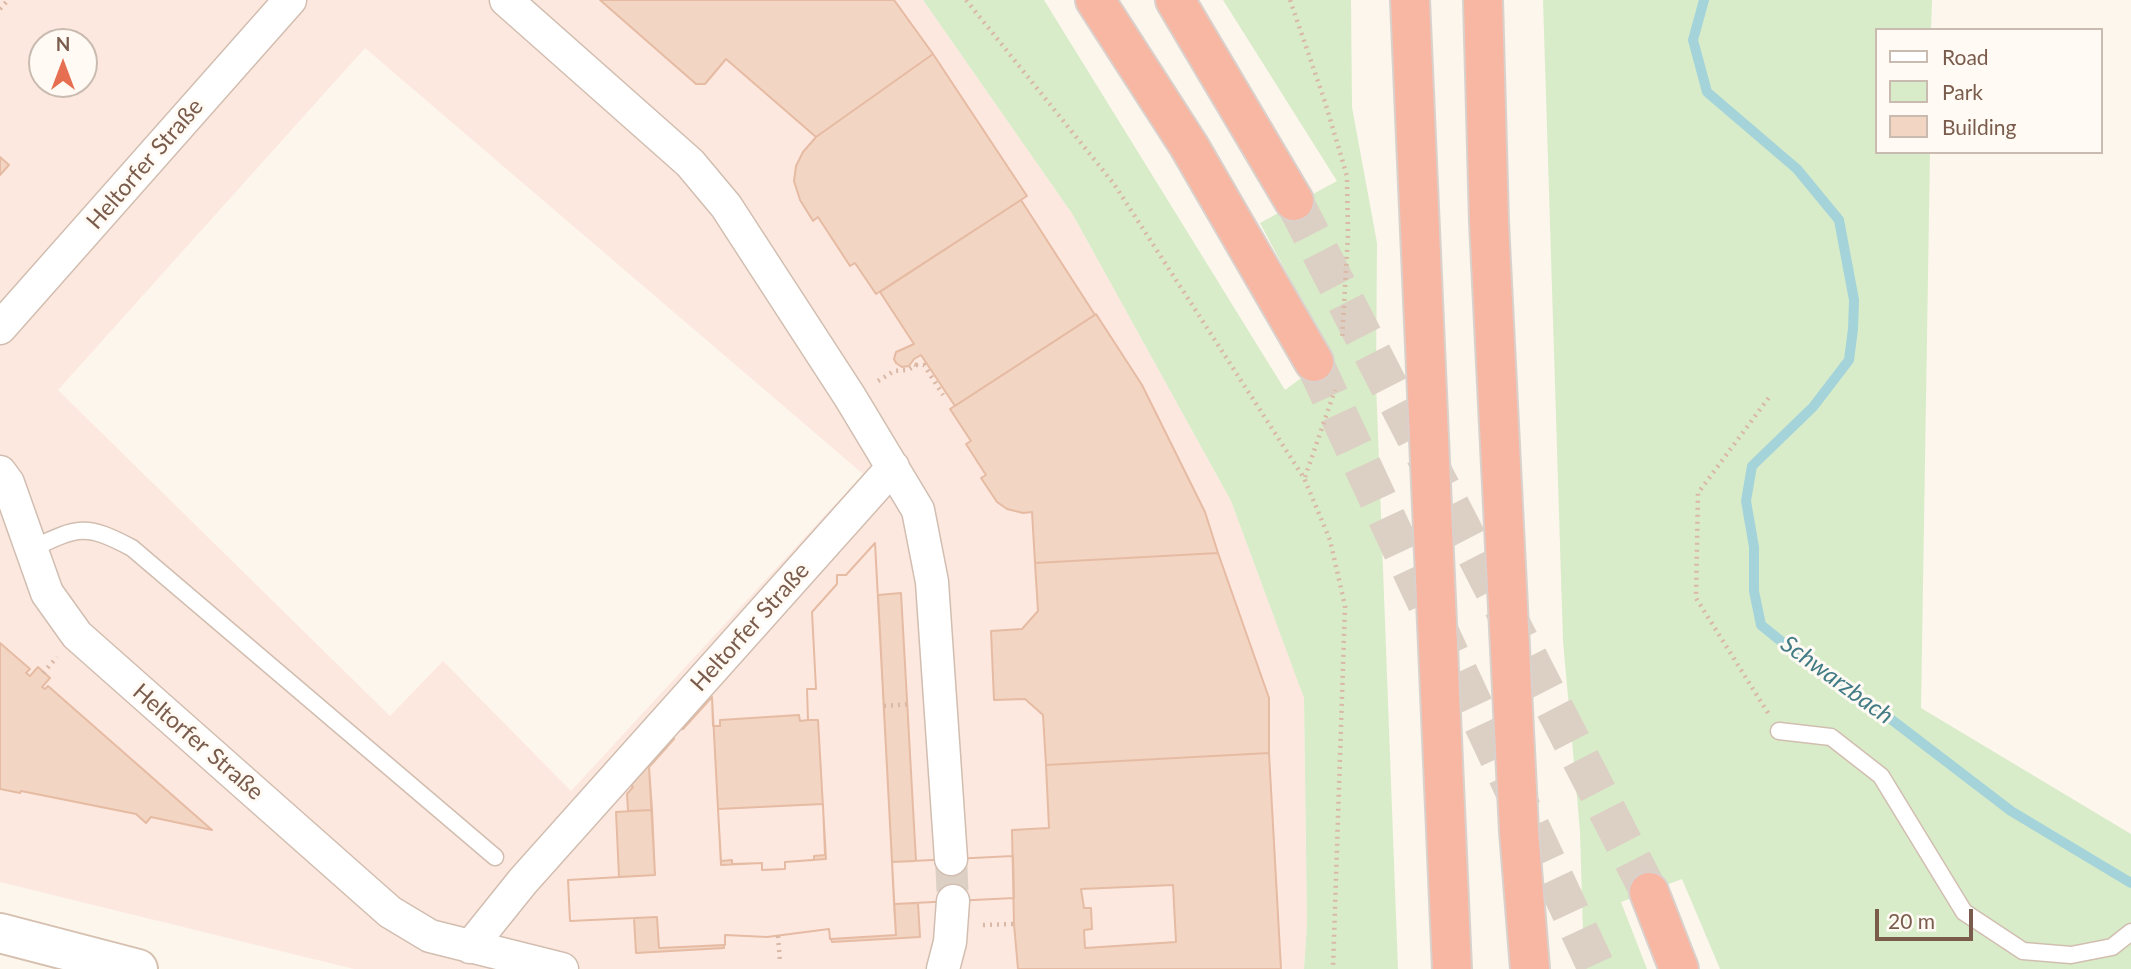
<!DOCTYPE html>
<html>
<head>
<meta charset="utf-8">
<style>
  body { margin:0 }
  #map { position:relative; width:2131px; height:969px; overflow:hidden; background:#fdf6ec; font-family:Lato,sans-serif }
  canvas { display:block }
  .legend { position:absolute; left:1875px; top:28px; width:228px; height:126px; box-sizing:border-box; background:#fffaf3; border:2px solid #cabbb1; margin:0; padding:9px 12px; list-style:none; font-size:21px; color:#7a5c4d }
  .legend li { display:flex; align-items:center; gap:14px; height:35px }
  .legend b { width:35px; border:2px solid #cabbb1 }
  .north { position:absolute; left:28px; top:28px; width:70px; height:70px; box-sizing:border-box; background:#fffaf3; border:2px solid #cabbb1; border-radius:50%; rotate:0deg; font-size:19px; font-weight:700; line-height:28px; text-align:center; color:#7a5c4d }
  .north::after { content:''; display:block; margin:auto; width:24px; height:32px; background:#e76f51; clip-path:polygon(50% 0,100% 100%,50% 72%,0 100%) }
  .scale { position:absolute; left:1875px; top:909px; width:98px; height:32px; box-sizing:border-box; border:4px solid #7a5c4d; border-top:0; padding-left:9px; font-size:21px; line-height:24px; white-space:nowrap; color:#7a5c4d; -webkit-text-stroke:5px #fffaf3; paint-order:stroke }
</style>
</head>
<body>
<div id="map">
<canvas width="2131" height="969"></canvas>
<ul class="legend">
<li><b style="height:9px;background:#fff"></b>Road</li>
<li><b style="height:19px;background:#d8ecc9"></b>Park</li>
<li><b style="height:19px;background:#f3d5c3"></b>Building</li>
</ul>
<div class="north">N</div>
<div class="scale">20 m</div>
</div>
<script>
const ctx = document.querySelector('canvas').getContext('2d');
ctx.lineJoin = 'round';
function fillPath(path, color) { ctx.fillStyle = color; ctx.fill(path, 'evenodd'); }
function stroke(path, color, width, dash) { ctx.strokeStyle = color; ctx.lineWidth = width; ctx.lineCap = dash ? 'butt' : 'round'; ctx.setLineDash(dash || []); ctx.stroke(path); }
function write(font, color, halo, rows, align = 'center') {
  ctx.font = font + ' Lato,sans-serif'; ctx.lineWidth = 6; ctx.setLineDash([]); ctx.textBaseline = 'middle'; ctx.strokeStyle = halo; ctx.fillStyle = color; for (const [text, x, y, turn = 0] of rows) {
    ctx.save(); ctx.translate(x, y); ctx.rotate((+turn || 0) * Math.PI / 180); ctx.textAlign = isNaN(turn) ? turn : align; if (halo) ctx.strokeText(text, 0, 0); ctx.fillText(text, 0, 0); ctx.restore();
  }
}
fillPath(new Path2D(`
  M0 0H923L1073 215 1231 501 1304 697 1307 924 1304 969H354L0 882ZM42 42H84V84H42ZM365 48 863 474 571 791 443 661 390 716 58 390Z`), '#fde8e0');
fillPath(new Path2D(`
  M923 0H1044L1285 390 1331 356 1260 223 1337 181 1223 0H1351L1352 107 1377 243 1376 382 1398 969H1304L1307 924 1304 698 1231 501 1073 215Z
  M1543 0H1932L1931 30H1877V152H1930L1921 708 2131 834V969H1720L1682 879 1621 902 1647 969H1584L1580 831 1563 641Z`), '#d8ecc9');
stroke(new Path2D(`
  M1704 0 1693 40 1707 92 1797 169 1839 220 1854 300 1853 329 1849 360 1813 407 1752 466 1746 501 1754 547V591L1761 625 1818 671 1892 720 2011 811 2131 883`), '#a5d3da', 10);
const building = new Path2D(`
  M600 0H894L933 54 816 137 726 59 705 84H696Z
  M933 54 1027 196 876 294 855 263 850 266 818 217 813 221 800 200 794 181 796 166 803 152 816 137Z
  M0 157 9 165 0 175Z
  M1021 200 1095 315 955 406 921 355 914 359 909 366 902 367 896 363 894 359 896 352 914 344 880 292Z
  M1096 314 1142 385 1205 512 1218 553 1035 563 1032 512 1023 513 1007 509 997 502 981 478 986 475 966 444 971 441 950 409Z
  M875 543 892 862 1013 856 1014 898 894 904 896 935 830 939 829 929 767 937 725 935V945L659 948 657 917 570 921 568 880 655 875 649 767 674 739V730L683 729 712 697 713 726H720V720L799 715 800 721 808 720 807 689H816L812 612 837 584V575H846ZM823 804 825 855 814 856V860L785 862V869L762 870V863L732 864V860L721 861 718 809Z
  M875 543 896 935 830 939 829 929 767 937 725 935V945L659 948 657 917 570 921 568 880 655 875 649 767 674 739V730L683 729 712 697 721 865 762 863V870L785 869V862L826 859 818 720H808L807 689H816L812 612 837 584V575H846Z
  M1218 553 1269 698V753L1046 765 1043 715 1025 699 994 700 991 631 1022 629 1038 611 1035 563Z
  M901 593 916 861 892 862 878 595Z
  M0 643 30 669 26 673 30 676 38 667 50 678 42 687 45 689 48 686 212 830 151 817 146 823 136 814 21 791 20 793 0 789Z
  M666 746 667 747 649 767 652 810 628 811 627 794 633 787 631 785Z
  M1269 753 1281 969H1018L1014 924 1012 830 1049 828 1046 765ZM1173 885 1176 942 1085 948 1084 930 1092 929 1091 908H1084L1081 889Z
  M652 810 655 875 619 877 616 812Z
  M1013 856 1014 898 894 904 892 862Z
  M918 903 920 937 832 942 831 939 896 935 894 904Z
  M657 917 659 948 724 945V948L636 953 634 918Z`);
fillPath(building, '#f3d5c3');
stroke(building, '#e6bba3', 2);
stroke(new Path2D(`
  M951 859 953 901`), '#dcd0c4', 32, [32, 16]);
stroke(new Path2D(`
  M1294 201 1649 892
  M1314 362 1597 969`), '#dcd0c4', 38, [38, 19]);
const lane = new Path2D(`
  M31 549C78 527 85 523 132 548L495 857
  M1779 731 1831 737 1881 776 1964 912 2023 951 2071 955 2112 947 2131 932`);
const street = new Path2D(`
  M506 0 690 163 726 206 850 397 918 510 932 582 951 859
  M0 328 290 0
  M0 472 8 483 47 593 77 635 390 912 430 936 562 969
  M470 947 523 881 893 467
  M943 969 950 942 953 901`);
const secondary = new Path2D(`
  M0 933 138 969`);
const highway = new Path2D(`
  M1095 0 1189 146 1314 362
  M1175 0 1294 201
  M1410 0 1452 969
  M1483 0 1489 222 1519 831 1530 969
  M1649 892 1679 969`);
stroke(lane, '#d1beb0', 19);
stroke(street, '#d1beb0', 35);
stroke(secondary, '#d6c0b0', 42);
stroke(highway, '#dad1cd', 42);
stroke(new Path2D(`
  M966 0 1114 184 1304 478 1330 540 1345 606 1333 969
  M1290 0 1325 102 1347 176 1348 235 1342 340
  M0 9 8 0
  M916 365H924L943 395
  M878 381 894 371 908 370 916 365 912 363
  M1305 477 1335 390
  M43 673 57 657
  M884 706 911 704
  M1768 713 1696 598 1698 493 1770 396
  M983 925 1014 924
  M778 936 780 962`), '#d9b8a5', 4.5, [2, 5]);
stroke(lane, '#fff', 16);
stroke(street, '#fff', 32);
stroke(secondary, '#fff', 38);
stroke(highway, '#f7b7a3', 38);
write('23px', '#7a5c4d', '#fffaf3', [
  ["Heltorfer Straße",145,164,-49],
  ["Heltorfer Straße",750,627,-48],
  ["Heltorfer Straße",198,742,41]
]);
write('italic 24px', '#437c86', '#fffaf3', [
  ["Schwarzbach",1837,680,36]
]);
</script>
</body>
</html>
